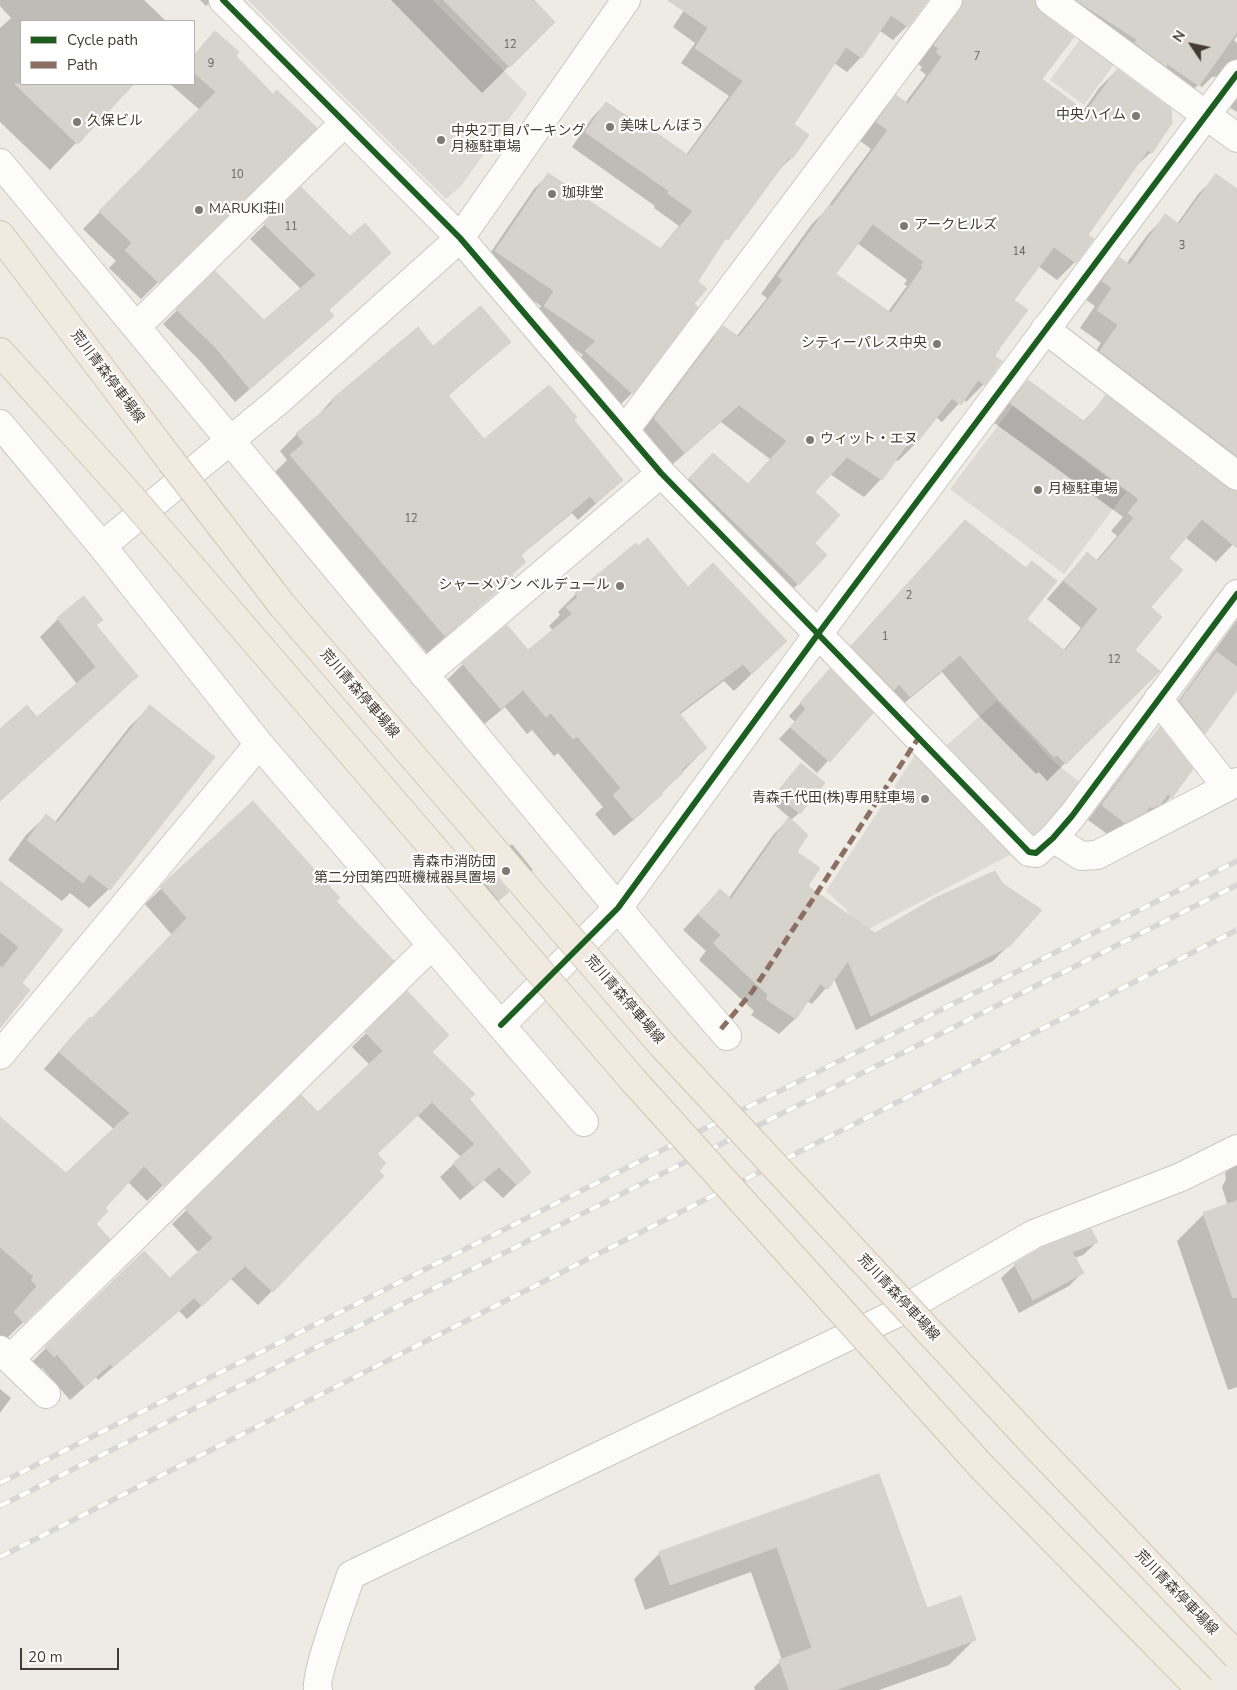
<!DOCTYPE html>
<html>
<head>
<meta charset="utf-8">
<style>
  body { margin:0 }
  #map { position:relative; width:1237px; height:1690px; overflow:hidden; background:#eeebe5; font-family:"Nunito Sans",sans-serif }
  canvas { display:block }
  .legend { position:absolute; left:20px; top:20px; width:175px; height:65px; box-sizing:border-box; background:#fff; border:1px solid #b4b1ad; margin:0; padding:6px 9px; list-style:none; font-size:15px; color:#443b32 }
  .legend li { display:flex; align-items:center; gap:10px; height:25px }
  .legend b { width:25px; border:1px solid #b4b1ad }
  .north { position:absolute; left:1167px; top:20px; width:50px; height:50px; -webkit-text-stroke:4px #fff; paint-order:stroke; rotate:304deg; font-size:14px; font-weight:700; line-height:20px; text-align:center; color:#443b32 }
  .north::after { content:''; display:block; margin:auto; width:18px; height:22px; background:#443b32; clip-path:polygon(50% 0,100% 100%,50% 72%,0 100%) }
  .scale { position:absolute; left:20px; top:1648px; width:99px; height:22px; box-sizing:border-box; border:2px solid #443b32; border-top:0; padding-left:6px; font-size:15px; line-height:18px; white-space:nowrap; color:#443b32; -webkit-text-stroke:4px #fff; paint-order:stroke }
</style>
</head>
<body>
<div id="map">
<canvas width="1237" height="1690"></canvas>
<ul class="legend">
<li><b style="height:6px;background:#1b5e20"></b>Cycle path</li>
<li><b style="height:6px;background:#8d6e63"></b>Path</li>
</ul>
<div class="north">N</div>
<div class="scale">20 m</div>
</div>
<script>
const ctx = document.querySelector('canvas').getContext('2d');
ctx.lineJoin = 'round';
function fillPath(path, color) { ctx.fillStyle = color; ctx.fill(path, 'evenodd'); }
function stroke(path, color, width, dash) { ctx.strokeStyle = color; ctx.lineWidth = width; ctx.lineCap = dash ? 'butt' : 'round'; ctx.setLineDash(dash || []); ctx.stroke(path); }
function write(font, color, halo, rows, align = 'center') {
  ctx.font = font + ' "Nunito Sans","Noto Sans JP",sans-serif'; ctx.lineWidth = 4.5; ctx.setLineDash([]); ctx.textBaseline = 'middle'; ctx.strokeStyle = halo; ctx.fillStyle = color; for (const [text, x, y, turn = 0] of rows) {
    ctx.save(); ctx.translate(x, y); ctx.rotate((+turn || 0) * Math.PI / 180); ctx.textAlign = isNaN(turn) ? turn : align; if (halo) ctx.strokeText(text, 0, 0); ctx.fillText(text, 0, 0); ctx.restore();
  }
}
fillPath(new Path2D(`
  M248 0H433L527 94 461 186 446 199Z
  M1081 38 1115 63 1084 105 1050 80Z
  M1013 406 1126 492 1064 574 950 489Z
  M997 701 1052 760 1082 784 1041 834H1028L947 745Z
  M919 749 1009 849 1010 855 863 932 845 908 826 891Z`), '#dddad5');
fillPath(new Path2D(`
  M0 0H144L166 21H21V84H124L118 90 123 94 50 170 0 122V28L11 18 0 6Z
  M200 0H213L206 6Z
  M391 0H532L554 22 482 93Z
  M686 0H927L907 26 893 40 880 31 861 57 847 72 834 63 792 125 791 158 777 172 720 246 696 281 692 304 632 393 618 407 572 366 583 355 531 320 541 306 482 265 534 189 548 175 660 249 679 226 654 208 655 206 572 147 592 118 606 103 686 155 729 96 681 63 695 43 673 27 686 7Z
  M979 0H1237V36L1234 40 1237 43V112L1229 107 1221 76 1212 77 1202 87 1198 85 1180 103 1041 5 1034 2 1035 7 1072 37 1040 79 1083 111 1099 88 1117 70 1171 123 1151 152 1132 170 1086 235 1075 262 1057 280 1038 266 1012 300 999 346 984 384 966 402 963 399 942 422 936 417 915 444 898 461 895 460 881 479 864 497 830 474 813 492V543L825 555 781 602 672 497 695 472 747 485 770 459 721 422 666 470 637 437 705 345 723 327 736 337 767 298 761 294 812 224 823 213 871 149 859 140 878 115 896 97 905 103 926 75 920 70 922 67 917 63 939 34 957 16ZM857 243 907 280 904 284 907 286 887 313 834 275Z
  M215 32 234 56 273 95 315 128 141 299 109 268 116 261 83 229 200 110 170 84H194V55Z
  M1217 176 1237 191V540L1216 562 1185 537 1167 558 1133 650 1158 671 1047 781 1039 772 1036 774 979 716 942 672 891 714 834 665 965 521 1025 619 1063 651 1081 628 1047 599 1087 553 1096 561 1117 536 1111 531 1123 517 993 422 1010 399 1028 382 1083 422 1106 397 1227 490 1235 493 1234 489 1083 370 1101 343 1080 328 1095 306 1085 299 1102 277 1119 259 1126 264 1148 234 1166 216 1177 224 1199 193Z
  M301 189 350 237 390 253 328 310 332 316 318 330 235 402 201 362 163 324 215 273 264 322 301 289 250 239Z
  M418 329 433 348 510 342 448 396 484 441 622 480 578 520 572 513 520 556 525 562 511 575 513 577 427 653 274 473 287 460 280 451 297 434 315 419 331 401Z
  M636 545 767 659 734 691 724 681 679 715 706 748 643 812 614 836 595 814 603 807 558 753 554 756 532 730 527 734 505 707 482 726 445 682 463 664 528 652 553 631 549 626 560 615 558 612 576 594Z
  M58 619 95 625 136 676 0 801V731L37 718 78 685 40 637Z
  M1237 620V688L1204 733 1190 746 1167 716Z
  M819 683 871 713 817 773 779 739 795 722 789 716Z
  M150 707 109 889 89 908 70 893 62 901 8 860 26 835 46 816 55 822 130 726Z
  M1160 729 1171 797 1157 811 1154 809 1144 819 1110 836 1088 820 1146 743Z
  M794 772 799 813 791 820 795 852 806 886 875 935 1009 945 993 961 856 1030 834 979 812 1004 807 1001 795 1019 779 1034 751 1015 754 1011 699 960 706 951 683 930 705 906 728 899 774 834 790 818 770 801Z
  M253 803 335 901 392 961 147 1201 128 1182 104 1209 94 1224 109 1239 5 1340 0 1336V1119L67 1175 115 1130 44 1069 74 1034 90 1018 91 1020 172 935 145 904Z
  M512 844 533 870 518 885 496 860Z
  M485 866 507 892 493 906 463 888Z
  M0 883 61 931 20 984 0 1026Z
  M407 993 431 1052 530 1172 503 1198 484 1180 460 1200 440 1177 461 1157 417 1115 375 1154 272 1291 258 1305 231 1279 187 1319 179 1311 98 1380 96 1377 70 1400 42 1368 39 1370 32 1362 46 1348 170 1280 199 1253 172 1224 301 1097 318 1114 370 1065 352 1047Z
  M1237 1161V1387L1228 1390 1177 1241 1204 1214 1228 1206 1222 1187 1226 1179 1225 1173Z
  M1097 1242 1083 1255 1074 1258 1082 1273 1069 1286 1019 1313 1001 1278 1015 1265Z
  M0 1389 11 1398 0 1413Z
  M879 1475 926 1609 975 1639 949 1665 879 1690H755L754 1687 782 1660 751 1572 645 1610 634 1579 659 1554Z`), '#0003');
const building = new Path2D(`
  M444 0H534L555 22 510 67Z
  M668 0H928L908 27 891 15 862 58 846 47 794 124 809 135 792 159 789 157 728 240 726 238 698 281 707 289 694 304 698 307 633 394 585 351 596 341 544 306 554 291 495 251 548 173 661 249 693 211 667 193 669 191 585 132 606 102 643 127 645 125 688 155 743 81 695 48 708 28Z
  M963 0H1035L1036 7 1041 13 1074 37 1042 79 1086 112 1117 69 1171 109 1172 123 1152 153 1148 150 1088 235 1094 239 1076 263 1054 247 1014 300 1028 310 1001 346 995 356 1002 361 985 385 978 380 961 405 952 398 916 444 910 440 882 480 847 457 815 492 840 515 815 543 827 555 799 585 689 478 713 453 748 484 787 441 739 405 685 453 654 418 723 326 739 337 783 280 778 276 830 204 832 206 888 130 876 122 896 95 908 104 942 57 936 52 939 49 934 45 960 9ZM873 224 924 262 921 265 923 267 891 313 836 274Z
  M1076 0H1237V32L1199 86 1166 63 1167 67 1135 43 1137 40Z
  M215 31 239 52 236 56 273 94 277 90 317 128 159 283 125 250 132 243 99 211 216 92 194 73V56Z
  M15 84H134L78 144Z
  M1216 174 1237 189V456L1100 351 1118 325 1097 310 1112 288 1102 281 1119 257 1130 265 1165 214 1179 224Z
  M301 187 350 236 365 223 391 253 329 310 334 316 250 389 216 348 176 309 215 271 264 320 316 275 264 224Z
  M481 306 511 342 448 395 484 439 549 385 577 417 574 420 623 480 596 503 590 496 521 555 526 562 512 574 514 577 445 636 290 455 304 443 296 433 333 403 331 400 418 327 433 346Z
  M1028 380 1085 422 1106 395 1228 488 1237 491V548L1202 519 1169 558 1183 570 1151 607 1162 617 1135 650 1160 671 1066 764 1057 755 1054 757 997 698 960 655 910 697 899 684 894 690 851 646 965 520 1026 568 1032 561 1057 581 1027 619 1065 651 1098 609 1064 581 1087 552 1098 561 1134 518 1128 513 1139 499 1010 403Z
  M648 538 688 587 713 563 787 641 752 674 743 664 679 713 707 748 681 770 683 773 661 792 663 794 633 819 613 795 621 788 577 736 573 739 551 713 546 717 523 690 501 709 462 663 507 625 528 650 572 614 566 607 578 597 575 593 636 543 638 546Z
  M84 596 103 620 96 625 138 676 0 801V729L27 705 37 717 96 667 57 618Z
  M1217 652 1237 667V690L1205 734 1180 701Z
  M830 669 873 713 830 762 790 727 806 709 800 703Z
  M150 705 215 757 110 890 89 874 83 883 27 840 46 814 57 823Z
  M1160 727 1193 769 1172 798 1168 794 1160 805 1152 808 1150 806 1146 812 1125 823 1102 805Z
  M801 763 825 783 800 814 776 794Z
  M253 801 340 898 336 901 394 961 164 1186 144 1166 105 1208 108 1211 96 1224 110 1239 24 1323 14 1312 37 1286 31 1280 34 1277 0 1247V1117L66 1173 130 1113 59 1052 90 1017 92 1018 187 918 160 887Z
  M789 817 808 835 797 852 820 868 808 886 875 933 933 899 995 871 1003 884 1042 910 1010 946 871 1016 848 961 828 989 820 984 796 1019 766 999 768 995 713 943 721 935 698 914 720 889 731 899Z
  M486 865 509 892 499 900 476 872Z
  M0 881 63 930 22 983 30 990 0 1028V967L2 968 19 947 0 932Z
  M407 991 449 1035 432 1052 475 1094 469 1099 531 1172 517 1185 499 1167 474 1187 453 1163 475 1144 432 1102 377 1154 386 1163 379 1171 384 1176 273 1292 245 1266 202 1306 194 1298 113 1367 110 1364 85 1387 57 1354 54 1357 45 1347 144 1251 170 1278 213 1238 185 1209 301 1095 318 1112 383 1051 365 1032Z
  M1237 1201V1297L1233 1298 1203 1213Z
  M1091 1229 1098 1242 1072 1252 1084 1273 1033 1300 1014 1264 1041 1248Z
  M879 1474 927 1608 961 1596 976 1640 835 1690H789L779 1660 812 1648 777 1547 670 1585 659 1552Z`);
fillPath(building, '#d6d2cc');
stroke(building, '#d6d2cb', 1);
const minor = new Path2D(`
  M223 0 460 238 661 473 818 634 1237 74
  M1050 0 1237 138
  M0 163 658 956 727 1036
  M136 327 345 122
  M1045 329 1237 476
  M0 424 102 546 259 744 584 1122
  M625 430 948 0
  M102 546 277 402 460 238 626 0
  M424 675 661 473
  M1158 699 1227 787
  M1053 838 1081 856 1097 855 1237 782
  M501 1025 618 908 818 634 1029 852 1036 853 1053 838 1072 816 1237 594
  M0 1055 259 744
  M0 1350 46 1394
  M10 1359 431 946
  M318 1690C314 1676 345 1594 351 1575L895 1314 1034 1234 1181 1177 1237 1149`);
const major = new Path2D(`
  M0 235 171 461
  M0 352 130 496`);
stroke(minor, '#cac7c1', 30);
stroke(major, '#d2c6b1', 30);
stroke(minor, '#fcfcfb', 28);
stroke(major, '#f0eae1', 28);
const rail = new Path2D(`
  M0 1483 1237 861
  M0 1506 1237 885
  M0 1557 1237 930`);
stroke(rail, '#d8d7d7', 5.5);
stroke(rail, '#fff', 4, [11]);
const majorBridge = new Path2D(`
  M171 461 282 605 663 1046 1032 1442 1237 1656
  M130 496 633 1080 981 1466 1201 1690`);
stroke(majorBridge, '#d2c6b1', 30, []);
stroke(majorBridge, '#f0eae1', 28);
stroke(new Path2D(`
  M721 1029 752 992 919 737`), '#8d6e63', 5, [10, 5]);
stroke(new Path2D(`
  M223 0 460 238 661 473 818 634 1237 74
  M501 1025 618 908 818 634 1029 852 1036 853 1053 838 1072 816 1237 594`), '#1b5e20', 6);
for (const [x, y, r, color] of [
  [1136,116,5,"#807971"],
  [77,122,5,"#807971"],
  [610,127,5,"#807971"],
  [441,140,5,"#807971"],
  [552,194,5,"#807971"],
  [199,210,5,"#807971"],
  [904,226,5,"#807971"],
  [937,344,5,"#807971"],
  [810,440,5,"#807971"],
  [1038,490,5,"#807971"],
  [620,586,5,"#807971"],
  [925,799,5,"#807971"],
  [506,871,5,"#807971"]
]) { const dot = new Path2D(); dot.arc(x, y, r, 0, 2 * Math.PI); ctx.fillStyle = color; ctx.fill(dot); stroke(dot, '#fff', 2); }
write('11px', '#6a625a', null, [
  ["12",510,45],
  ["7",977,57],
  ["9",211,64],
  ["10",237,175],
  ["11",291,227],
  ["3",1182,246],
  ["14",1019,252],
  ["12",411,519],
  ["2",909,596],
  ["1",885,637],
  ["12",1114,660]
]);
write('14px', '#443b32', '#fff', [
  ["中央ハイム",1126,116,"right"],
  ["久保ビル",87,122],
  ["美味しんぼう",620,127],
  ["中央2丁目パーキング",451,132],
  ["月極駐車場",451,148],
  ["珈琲堂",562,194],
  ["MARUKI荘II",209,210],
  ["アークヒルズ",914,226],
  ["シティーパレス中央",927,344,"right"],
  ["ウィット・エヌ",820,440],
  ["月極駐車場",1048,490],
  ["シャーメゾン ベルデュール",610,586,"right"],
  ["青森千代田(株)専用駐車場",915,799,"right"],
  ["青森市消防団",496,863,"right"],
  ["第二分団第四班機械器具置場",496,879,"right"]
], 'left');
write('14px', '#443b32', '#fff', [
  ["荒川青森停車場線",107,377,53],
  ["荒川青森停車場線",359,694,49],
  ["荒川青森停車場線",624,1000,49],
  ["荒川青森停車場線",898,1298,47],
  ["荒川青森停車場線",1176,1593,46]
]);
</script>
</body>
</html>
